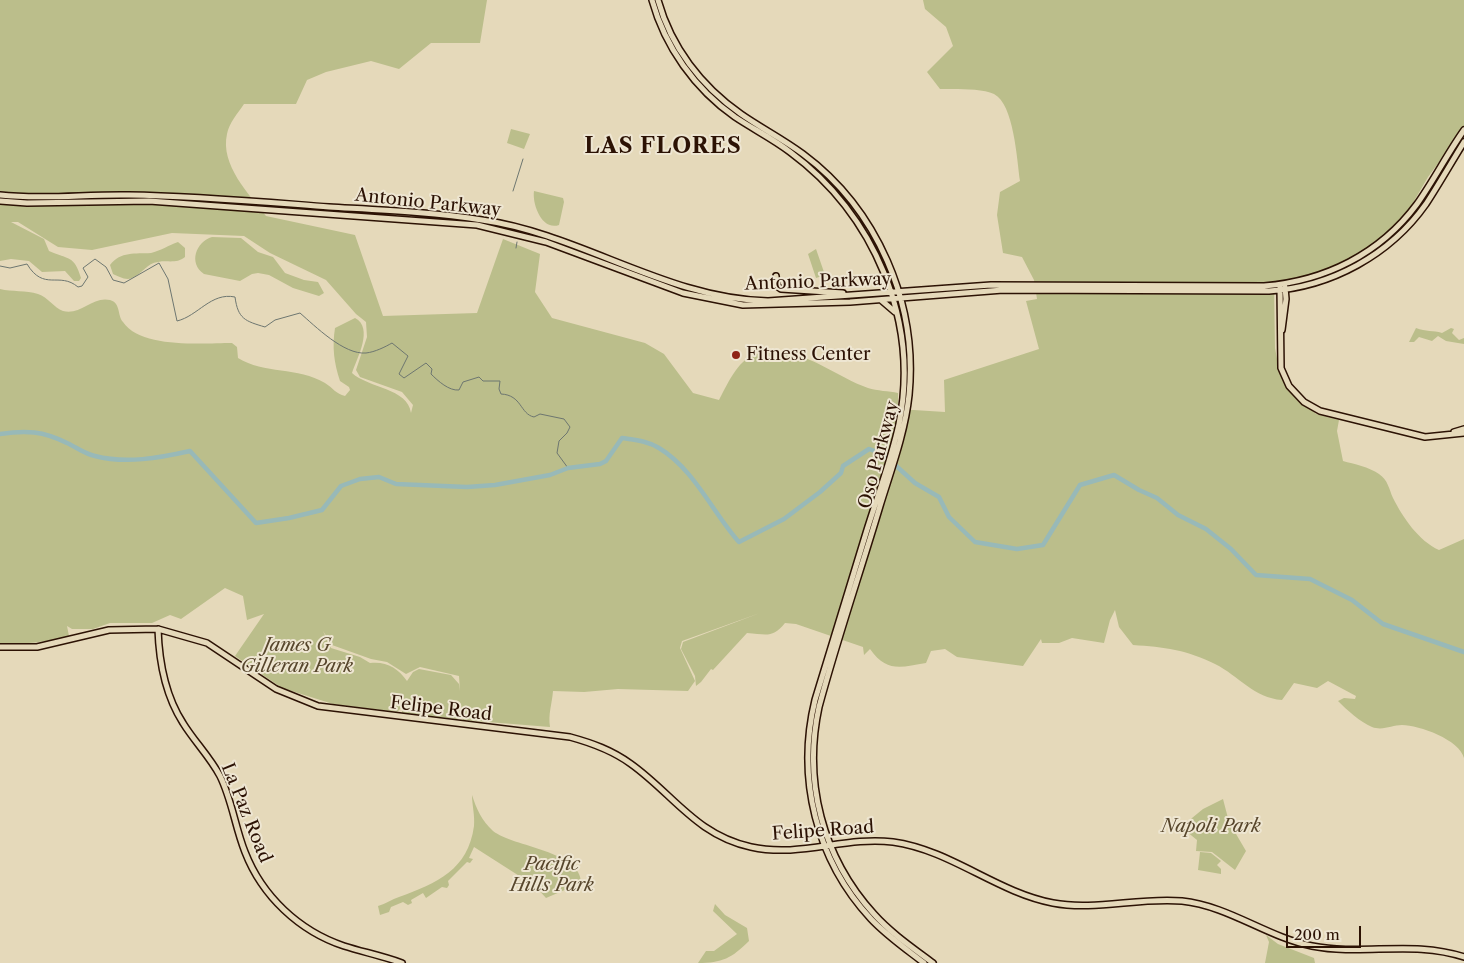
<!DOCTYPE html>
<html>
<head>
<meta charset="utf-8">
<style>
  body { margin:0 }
  #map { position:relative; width:1464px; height:963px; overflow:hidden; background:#e5d9ba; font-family:"Libre Caslon Text",serif }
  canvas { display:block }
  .scale { position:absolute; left:1286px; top:926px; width:75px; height:22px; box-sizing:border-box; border:2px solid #2c1204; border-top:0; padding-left:6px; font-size:15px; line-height:18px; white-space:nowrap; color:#2c1204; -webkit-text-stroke:4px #eee6d2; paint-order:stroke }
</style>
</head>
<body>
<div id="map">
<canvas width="1464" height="963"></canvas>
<div class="scale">200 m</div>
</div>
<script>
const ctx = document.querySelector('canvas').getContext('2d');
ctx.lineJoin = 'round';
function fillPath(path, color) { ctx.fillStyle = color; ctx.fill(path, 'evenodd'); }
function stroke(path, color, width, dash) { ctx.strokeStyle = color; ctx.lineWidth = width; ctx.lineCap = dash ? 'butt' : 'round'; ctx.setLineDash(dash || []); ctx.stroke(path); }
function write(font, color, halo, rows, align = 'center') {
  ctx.font = font + ' "Libre Caslon Text",serif'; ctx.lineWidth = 4; ctx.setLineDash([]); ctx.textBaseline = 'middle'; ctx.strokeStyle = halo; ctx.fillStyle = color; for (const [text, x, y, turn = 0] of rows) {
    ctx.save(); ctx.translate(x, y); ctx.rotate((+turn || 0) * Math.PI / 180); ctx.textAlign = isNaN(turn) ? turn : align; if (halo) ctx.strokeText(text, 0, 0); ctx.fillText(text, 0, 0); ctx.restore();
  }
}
fillPath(new Path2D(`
  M0 0H487L480 43H431L399 69 371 61 326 72 307 80 296 104H244C238 113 229 123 227 134 220 165 249 194 266 216L355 235 383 316 477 313 503 239 540 254 535 292 552 318 645 343 664 354 693 393 719 400C726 387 736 364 750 357 792 337 830 375 868 388 877 391 889 391 898 393V409L945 412 944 380 1039 349 1026 301 1037 299 1034 280 1022 257 1003 253 997 215 1000 192 1020 181C1017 160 1014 104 994 94 981 88 954 89 940 89L927 72 953 46 946 27 925 9 923 0H1464V128L1428 177 1396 232 1354 263 1305 281 1274 284 1275 348 1279 370 1286 384 1316 414 1339 420 1337 431 1343 461C1354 464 1369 467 1379 474 1388 480 1389 489 1393 498 1403 518 1419 541 1439 550L1464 539V758C1460 740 1419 725 1402 725 1392 725 1383 731 1372 727 1360 722 1347 710 1338 701L1344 698 1355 699 1356 696 1328 681 1317 688 1294 683 1282 700C1254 698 1239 676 1215 664 1187 650 1164 647 1133 645L1119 627 1115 610 1110 620 1104 643 1072 638 1059 643H1042L1041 639 1023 666 957 657 945 649 931 651 926 663C901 667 887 673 870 649L864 655 863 647 796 624 785 623C772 639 766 634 747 633L713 670 711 669 701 682 696 686 695 676 681 649 683 642 760 613 682 641 680 648 695 681 688 691 618 689 584 692 553 691C552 704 548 714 550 727L463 720 462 714 457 719 402 713V707L397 712 333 704 282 688 235 656 264 614 247 620 243 596 225 588 181 619 170 615 152 623H110L93 629H72L67 626 69 636C46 642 24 645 0 643V289C12 292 26 290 38 294 48 297 54 308 63 311 80 316 92 296 110 300 121 303 117 315 123 322 141 349 203 343 232 343L237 347 238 358C264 374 298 367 325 383 333 388 336 394 345 396L350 390 349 387 340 381C334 363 332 347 335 328L355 318C374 328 357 358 352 373 368 388 408 388 411 413L413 405 402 392 360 377 356 370 367 337 366 322 356 314 326 280 270 253 244 236 172 233 92 250 58 247 18 222H11L44 239 49 251C69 260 74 255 81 278L79 281H74L65 271 42 272 29 261 11 259 0 261ZM323 631 332 645 371 659 387 662 406 674 420 667 459 676 460 691 459 684 451 675 419 669 413 672 407 681C398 668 386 661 370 663L360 657 331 648Z
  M511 129 530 134 524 149 507 143Z
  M534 191 563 198 564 202 559 225C542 231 532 204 534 191Z
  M212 237 241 238 258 252 273 257 285 273 304 280 318 282 324 293 319 296 293 288 269 275 258 273 252 274 240 281 204 274C188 263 196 242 212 237Z
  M178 242 185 248V257C177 264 168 260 158 262 147 263 142 274 132 278 126 281 118 276 113 274L110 265C121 251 135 254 151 253 160 251 169 245 178 242Z
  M816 249 825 275 816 278 808 254Z
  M1416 328C1426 332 1433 330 1442 333L1451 328 1454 329 1452 333 1459 340 1464 338V344L1446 341 1438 336 1432 341 1419 337 1414 342H1409Z
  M472 795C476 808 482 821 493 831 513 847 582 851 581 883L546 898 535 886 474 847 469 858 473 859 470 863 467 862 448 881 449 885 447 888 442 887 426 898 423 893 411 900 412 903 408 905 403 902 391 907 389 912 380 915 378 906C386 904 392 899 399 897 437 883 468 870 474 826 475 815 472 805 472 795Z
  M1223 799 1229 822 1246 851 1235 870 1212 852 1196 851 1197 840 1181 827 1203 809Z
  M1200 852 1211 853 1221 861 1217 865 1221 869V874L1198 870Z
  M715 904 725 915 747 928 749 941C732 958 722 963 698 963L706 951H714L737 934 713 911Z
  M1266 935 1278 944 1314 958 1315 963H1265L1269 942Z`), '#bbbe8b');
stroke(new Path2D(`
  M513 191 523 159
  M516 248 517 242
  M0 266 10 268 27 264C44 292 59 271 78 287L82 286 88 277 83 268 95 259 106 267 113 280 124 283 159 263 168 279 177 321C198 316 211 292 235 297 238 319 245 321 265 327L275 320 300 313C315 326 344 355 366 353 375 352 385 347 392 343L408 356 399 374 404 378 426 363 432 369 431 374C438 381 449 391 459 390L463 382 479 377 483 381H500L499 389 501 394C522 395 520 414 534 417L540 414 564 419 570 427 567 433 559 441 557 453 568 468`), '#6d7670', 1);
stroke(new Path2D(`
  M0 434C26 430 43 431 67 443 76 447 85 454 95 456 126 464 159 458 190 451L256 523 289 518 322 510 341 486 360 479 379 477 396 484 467 487 495 485 550 475 568 468 600 464 606 461 622 438C635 440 648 441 659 448 694 469 713 513 739 542L784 519 820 492 841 473 843 466 869 449 883 454 915 483 939 497 949 517 975 542 1017 549 1043 545 1080 485 1114 475 1139 490 1157 498 1178 515 1206 529 1231 549 1256 575 1310 579 1352 600 1383 624 1464 652`), '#98b9b8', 4.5);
const major = new Path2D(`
  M652 0C665 47 695 89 735 117 753 129 773 139 790 152 874 214 920 321 899 424 891 461 877 497 866 533 849 589 832 645 815 700 796 778 816 860 871 919 887 936 906 949 924 963
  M658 0C671 47 701 86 741 114 761 128 783 139 803 154 877 209 918 303 909 395 905 433 891 470 880 506 860 573 837 640 819 707 803 781 822 857 874 914 891 933 913 948 933 963
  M0 195C43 200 86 194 129 195 196 196 263 202 329 207 380 210 432 212 482 220 581 234 667 299 768 301L991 285 1264 286C1325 281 1380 254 1417 204 1434 180 1447 154 1464 130
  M0 201 27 203 149 201 477 225 546 242 683 293 743 305 850 302 1003 290 1269 291C1331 287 1390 255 1426 204 1439 184 1451 163 1464 142
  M776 276 777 286 781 289 843 293
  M1280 287 1281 368 1289 386 1304 402 1320 411 1425 437 1464 433
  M881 300 895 312
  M1282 330 1286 299 1285 287
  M1454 432 1464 429
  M158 629C159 661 165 695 183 723 194 741 210 757 220 776 232 800 235 827 245 852 262 896 299 931 344 946 363 952 383 956 402 963
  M0 647H37L109 630 158 629 207 643 276 689 318 706 570 737C592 743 612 750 631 764 673 794 696 835 751 847 801 858 844 836 893 842 951 850 996 892 1053 903 1095 911 1139 897 1182 901 1229 906 1267 937 1312 946 1363 956 1413 940 1464 957`);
stroke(major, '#2c1204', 8);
stroke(major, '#e5d9ba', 5);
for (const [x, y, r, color] of [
  [736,355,5,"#8f2418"]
]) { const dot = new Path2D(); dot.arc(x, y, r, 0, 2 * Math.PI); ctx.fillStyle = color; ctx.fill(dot); stroke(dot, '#eee6d2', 2); }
write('18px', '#2c1204', '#eee6d2', [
  ["Antonio Parkway",428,203,6],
  ["Antonio Parkway",818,282,-2],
  ["Oso Parkway",879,455,-75],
  ["Felipe Road",441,709,7],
  ["La Paz Road",246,813,68],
  ["Felipe Road",823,831,-4]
]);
write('18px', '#2c1204', '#eee6d2', [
  ["Fitness Center",746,355]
], 'left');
write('italic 18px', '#57462c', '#eee6d2', [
  ["James G",297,646],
  ["Gilleran Park",297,667],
  ["Napoli Park",1211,827],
  ["Pacific",552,865],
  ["Hills Park",552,886]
]);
ctx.letterSpacing = '1px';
write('bold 22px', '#2c1204', '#eee6d2', [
  ["LAS FLORES",663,147]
]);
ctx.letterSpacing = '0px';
</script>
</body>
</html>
